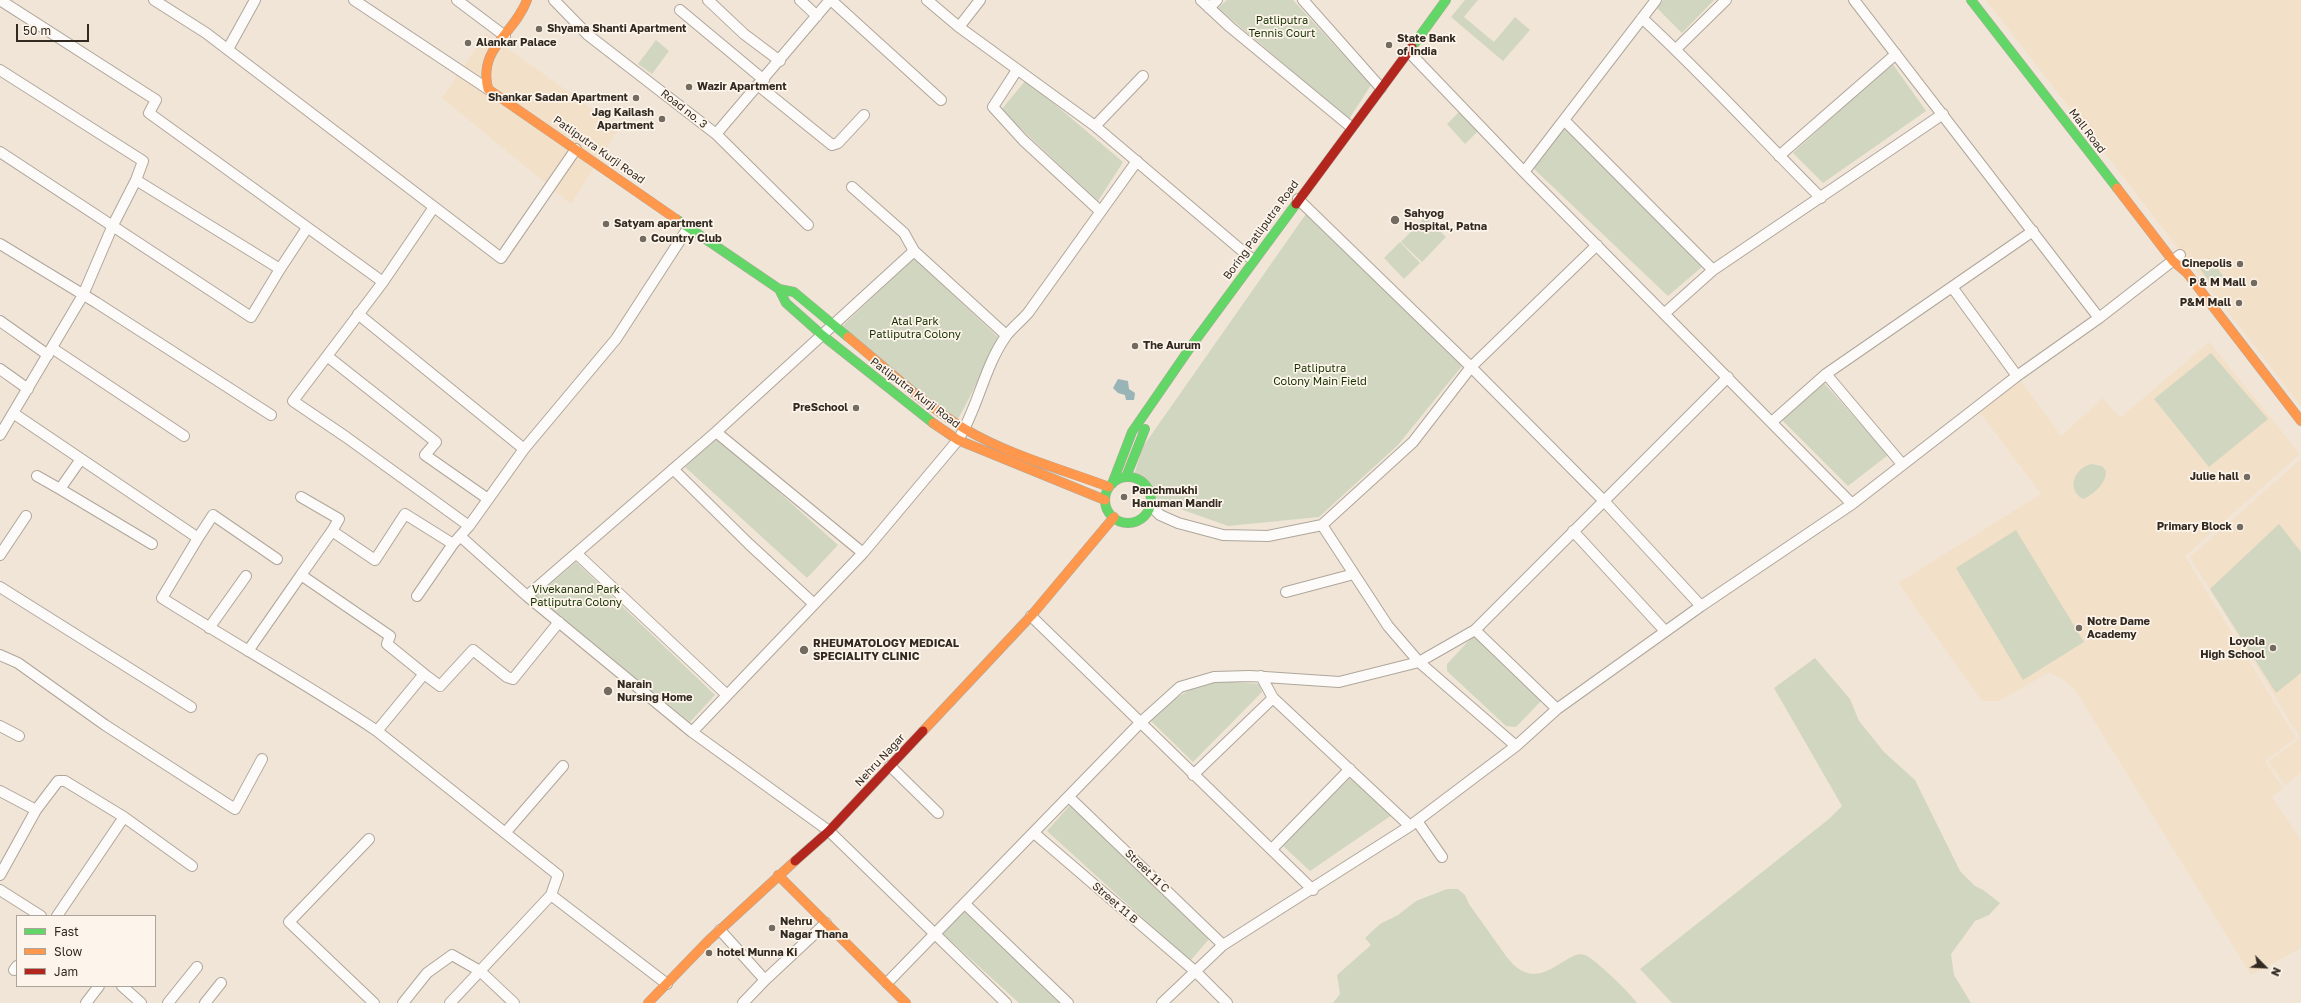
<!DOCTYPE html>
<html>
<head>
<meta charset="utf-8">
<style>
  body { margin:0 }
  #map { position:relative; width:2301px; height:1003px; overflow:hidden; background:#f0e5d6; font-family:"Golos Text",sans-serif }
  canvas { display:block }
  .legend { position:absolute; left:16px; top:915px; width:140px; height:72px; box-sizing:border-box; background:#fdf5eb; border:1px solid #aca49a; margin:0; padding:5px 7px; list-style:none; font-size:12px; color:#322a21 }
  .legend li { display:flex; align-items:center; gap:8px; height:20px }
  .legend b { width:20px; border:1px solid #aca49a }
  .north { position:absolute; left:2245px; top:947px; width:40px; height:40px; -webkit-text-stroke:3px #fdf5eb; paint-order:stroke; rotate:114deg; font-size:11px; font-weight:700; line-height:16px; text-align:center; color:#322a21 }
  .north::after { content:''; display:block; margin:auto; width:14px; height:18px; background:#322a21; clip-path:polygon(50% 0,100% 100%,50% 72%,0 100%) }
  .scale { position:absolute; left:16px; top:24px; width:73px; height:18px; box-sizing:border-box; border:2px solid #322a21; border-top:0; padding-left:5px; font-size:12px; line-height:14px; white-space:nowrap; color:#322a21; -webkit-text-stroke:3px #fdf5eb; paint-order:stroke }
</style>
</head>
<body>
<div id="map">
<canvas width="2301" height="1003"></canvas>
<ul class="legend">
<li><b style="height:5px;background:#63d668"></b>Fast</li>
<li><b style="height:5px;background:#ff974d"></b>Slow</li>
<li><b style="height:5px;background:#b3261e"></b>Jam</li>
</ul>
<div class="north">N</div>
<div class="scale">50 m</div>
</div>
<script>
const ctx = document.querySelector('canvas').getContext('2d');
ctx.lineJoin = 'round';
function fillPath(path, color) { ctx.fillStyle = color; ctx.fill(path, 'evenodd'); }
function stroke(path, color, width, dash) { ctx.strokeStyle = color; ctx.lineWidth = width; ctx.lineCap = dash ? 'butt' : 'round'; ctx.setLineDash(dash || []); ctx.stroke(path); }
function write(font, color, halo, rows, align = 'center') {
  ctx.font = font + ' "Golos Text",sans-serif'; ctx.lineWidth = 3.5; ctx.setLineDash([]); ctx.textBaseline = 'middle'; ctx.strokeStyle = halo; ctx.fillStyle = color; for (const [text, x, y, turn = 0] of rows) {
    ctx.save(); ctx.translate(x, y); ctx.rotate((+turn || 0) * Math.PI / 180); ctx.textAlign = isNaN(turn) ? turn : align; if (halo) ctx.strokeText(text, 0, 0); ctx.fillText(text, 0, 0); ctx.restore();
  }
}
fillPath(new Path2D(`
  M1986 0H2301V406L1989 4Z
  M486 33 619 128 571 204 442 98Z
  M2209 342 2300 454 2185 556 2296 738 2265 761 2283 788 2272 797 2301 840V948L2251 975 2074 688 2061 678 2048 673 1999 701H1982L1898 583 2041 494 1978 410 2020 380 2061 436 2103 398 2120 418Z
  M2301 459V773L2285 785 2268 762 2300 738 2190 557Z`), '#f3e0c8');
fillPath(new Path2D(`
  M1227 0H1293L1371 85 1349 119 1218 8Z
  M1465 0H1478L1464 17 1494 42 1515 17 1530 30 1503 61 1451 17Z
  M1663 0H1714L1682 33 1657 8Z
  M656 40 669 51 652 74 638 64Z
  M1892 63 1926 111 1823 183 1793 153Z
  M1026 80 1123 162 1098 201 1001 110Z
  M1459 112 1478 131 1465 144 1447 124Z
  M1565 125 1703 266 1668 296 1532 167Z
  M1306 214 1462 366 1398 445 1319 517 1228 526 1158 501 1146 485 1133 479 1142 448Z
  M1425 217 1446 237 1422 262 1401 242Z
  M1400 242 1420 263 1404 279 1384 258Z
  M914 258 1000 339 956 423 837 331Z
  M2209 258 2225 278 2213 287 2198 266Z
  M2211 353 2268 419 2209 467 2154 399Z
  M1824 383 1888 455 1848 486 1781 419Z
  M717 437 838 545 807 578 685 467Z
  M2092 464 2102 466 2106 471C2106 484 2094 494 2083 499 2065 489 2075 467 2092 464Z
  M2279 524 2301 552V673L2276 693 2210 589Z
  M2016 530 2084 642 2023 680 1956 568Z
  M576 562 715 695 690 722 536 596Z
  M1475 634 1542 700 1516 727 1506 726 1447 671V664Z
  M1815 658 1850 699 1859 721 1884 752 1915 780 1960 871 1975 886 1983 890 2000 903 1989 915 1975 921 1951 954 1954 975 1971 1003H1672L1640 969 1829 819 1842 806 1774 688Z
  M1213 680 1259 684 1262 692 1193 762 1150 720C1169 701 1188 689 1213 680Z
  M1351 777 1392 815 1310 871 1281 844Z
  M1070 805 1210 938 1190 961 1047 831Z
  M1447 889H1458L1465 895 1469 904 1506 956C1539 1000 1565 948 1585 955 1595 959 1630 993 1637 1003H1333L1340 994 1337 975 1371 945 1365 938 1380 924 1398 915 1416 901Z
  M965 908 1062 1003H1019L941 932Z`), '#d1d6c1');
fillPath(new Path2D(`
  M1118 379 1128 381 1129 389 1135 393 1134 400H1126L1125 395 1118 393 1113 388Z`), '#98b4b6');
const street = new Path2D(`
  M0 0 156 100 149 113 383 282
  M154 0 206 33 501 258 576 149
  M354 0 488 89
  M457 0 505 36
  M554 0 588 35 716 134 830 0
  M708 0 744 34 780 61
  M800 0 817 16
  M831 0 941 100
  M927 0 959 27 1095 126 1253 260
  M1201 0 1230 27 1351 127
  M1303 0 1381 88
  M1854 0 2099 318
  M1209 8 1217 0
  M680 10 764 80
  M1642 18C1704 75 1761 138 1821 198
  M959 27 980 0
  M228 49 255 0
  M1676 49 1726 0
  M1408 51 1524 172 1852 504
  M0 70 143 161 136 180 280 269 307 228
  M1017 70 993 107 1023 140 1100 211
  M759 86 832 145 838 143 864 115
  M1564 120 1713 270
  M1095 126 1143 76
  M716 134 808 225
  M0 152 251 317 280 269
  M1779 156 1896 54
  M1524 172 1656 0
  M852 187 904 233 914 251 1006 335
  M1298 199 1471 367 1604 501 1701 606
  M434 207 383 282 293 401 346 437 469 526
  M0 244 97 303 271 415
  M1952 287 2017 376
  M1665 313 1713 270 1943 114
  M358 314 524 449
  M0 321 48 355
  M52 348 184 436
  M327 356 436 442 425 455 488 499
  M0 369 28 389
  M1826 374 1902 464
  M13 413 198 538 162 598C233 643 307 684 377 731L424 674 387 644 390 636 301 575 248 651
  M1773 421 1826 374 2033 231
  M716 432 863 553
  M0 435 83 295 113 225 136 180
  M673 469 749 544 814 604
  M37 476 60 489 81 459
  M60 489 152 544
  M301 497 339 519 332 531
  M1150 505 1160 515 1178 523 1223 535 1268 536 1322 525 1413 442 1471 367 1597 245
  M1322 525 1388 626 1419 662 1516 746
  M1573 531 1665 631
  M460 536 527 596 692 732 829 831 1006 1003
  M198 538 213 515 277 559
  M577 554 727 695
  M0 555 26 516
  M301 575 332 531 375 560 405 514 453 544
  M0 587 191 707
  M1286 592 1354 574
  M417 596 453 544 469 526 524 449 616 339 688 228
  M527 596 716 432 914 251
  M1031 616 1313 890
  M209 628 246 576
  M1475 630 1557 709
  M0 655 18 663 105 725 235 809 262 759
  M424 674 440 686 473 650 507 677 513 679 559 622
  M1261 676 1273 698 1410 826
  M0 726 19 736
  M377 731 558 875 551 895
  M692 732 863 553 958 440C978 408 984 367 1006 336 1012 328 1021 321 1028 313L1137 161
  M890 766 938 813
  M1193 775 1273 698
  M0 791 36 810 0 875
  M1069 797 1223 945
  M36 810 58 781H65L124 817 192 866
  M1417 821 1442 857
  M505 833 563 766
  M1034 833 1196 972 1227 1003
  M369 839 289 922 374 1003
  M1272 849 1350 769
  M0 890 41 916
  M965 904 1068 1003
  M57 916 124 817
  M720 930 765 980 826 923
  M14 970 17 966
  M887 983 1140 723 1180 687 1214 677 1250 676 1339 682 1419 662 1475 630 1728 377
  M122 986 141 1003
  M86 1003 99 986
  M168 1003 197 967
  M205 1003 221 983
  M403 1003 427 973 452 955 480 971 514 1003
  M450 1003 551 895 667 984
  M743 1003 765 980
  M1162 1003 1223 945 1410 826 1516 746 1557 709 1701 606 1852 504 2017 376 2099 318 2180 255`);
const fast = new Path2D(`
  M1971 0 2117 188
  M1412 47 1446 0
  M676 219 779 289 794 292 848 337
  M779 289 786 303 822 335 933 423
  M1126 477 1145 429
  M1105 500a23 23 0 1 1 46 0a23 23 0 1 1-46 0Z
  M1112 484 1132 432 1192 345 1296 204`);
const slow = new Path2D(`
  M527 0C514 35 478 47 488 89L676 219
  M2117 188 2173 261 2187 273 2301 421
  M848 337C886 368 923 404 965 429 1009 455 1061 469 1109 487
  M933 423 958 440 1105 500
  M923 731 1031 616 1114 517
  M778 875 906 1003
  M648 1003 709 940 795 861`);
const jam = new Path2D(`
  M1296 204 1412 47
  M795 861 829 831 923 731`);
stroke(street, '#afa69b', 12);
stroke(fast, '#afa69b', 10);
stroke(slow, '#afa69b', 10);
stroke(jam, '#afa69b', 10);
stroke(street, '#fdfbf9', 10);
stroke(fast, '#63d668', 9);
stroke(slow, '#ff974d', 9);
stroke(jam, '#b3261e', 9);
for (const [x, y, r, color] of [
  [539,29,4,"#746b60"],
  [468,43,4,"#746b60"],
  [1389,45,4,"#746b60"],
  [689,87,4,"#746b60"],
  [636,98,4,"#746b60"],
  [662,119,4,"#746b60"],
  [1395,220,5,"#746b60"],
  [606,224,4,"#746b60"],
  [643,239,4,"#746b60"],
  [2240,264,4,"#746b60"],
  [2254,283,4,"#746b60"],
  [2239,303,4,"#746b60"],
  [1135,346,4,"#746b60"],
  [856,408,4,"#746b60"],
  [2247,477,4,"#746b60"],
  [1124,497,4,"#746b60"],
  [2240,527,4,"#746b60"],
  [2079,628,4,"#746b60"],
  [2273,648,4,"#746b60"],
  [804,650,5,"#746b60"],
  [608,691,5,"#746b60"],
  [772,928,4,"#746b60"],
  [709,953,4,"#746b60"]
]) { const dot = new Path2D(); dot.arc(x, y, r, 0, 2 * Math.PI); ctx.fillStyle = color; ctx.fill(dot); stroke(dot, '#fdf5eb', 1.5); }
write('11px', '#173201', '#fdf5eb', [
  ["Patliputra",1282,21],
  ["Tennis Court",1282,34],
  ["Atal Park",915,322],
  ["Patliputra Colony",915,335],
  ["Patliputra",1320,369],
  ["Colony Main Field",1320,382],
  ["Vivekanand Park",576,590],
  ["Patliputra Colony",576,603]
]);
write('bold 11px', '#322a21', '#fdf5eb', [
  ["Shyama Shanti Apartment",547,29],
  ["State Bank",1397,39],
  ["of India",1397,52],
  ["Alankar Palace",476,43],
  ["Wazir Apartment",697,87],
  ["Shankar Sadan Apartment",628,98,"right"],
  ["Jag Kailash",654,113,"right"],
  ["Apartment",654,126,"right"],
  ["Sahyog",1404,214],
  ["Hospital, Patna",1404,227],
  ["Satyam apartment",614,224],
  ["Country Club",651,239],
  ["Cinepolis",2232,264,"right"],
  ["P & M Mall",2246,283,"right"],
  ["P&M Mall",2231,303,"right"],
  ["The Aurum",1143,346],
  ["PreSchool",848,408,"right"],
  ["Julie hall",2239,477,"right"],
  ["Panchmukhi",1132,491],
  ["Hanuman Mandir",1132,504],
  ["Primary Block",2232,527,"right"],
  ["Notre Dame",2087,622],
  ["Academy",2087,635],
  ["Loyola",2265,642,"right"],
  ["High School",2265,655,"right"],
  ["RHEUMATOLOGY MEDICAL",813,644],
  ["SPECIALITY CLINIC",813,657],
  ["Narain",617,685],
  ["Nursing Home",617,698],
  ["Nehru",780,922],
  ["Nagar Thana",780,935],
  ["hotel Munna Ki",717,953]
], 'left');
write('11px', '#322a21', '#fdf5eb', [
  ["Road no. 3",684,109,38],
  ["Mall Road",2087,131,53],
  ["Patliputra Kurji Road",599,150,35],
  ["Boring Patliputra Road",1261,230,-54],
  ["Patliputra Kurji Road",915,393,37],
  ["Nehru Nagar",880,760,-47],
  ["Street 11 C",1147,871,44],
  ["Street 11 B",1115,903,41]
]);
</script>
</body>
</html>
